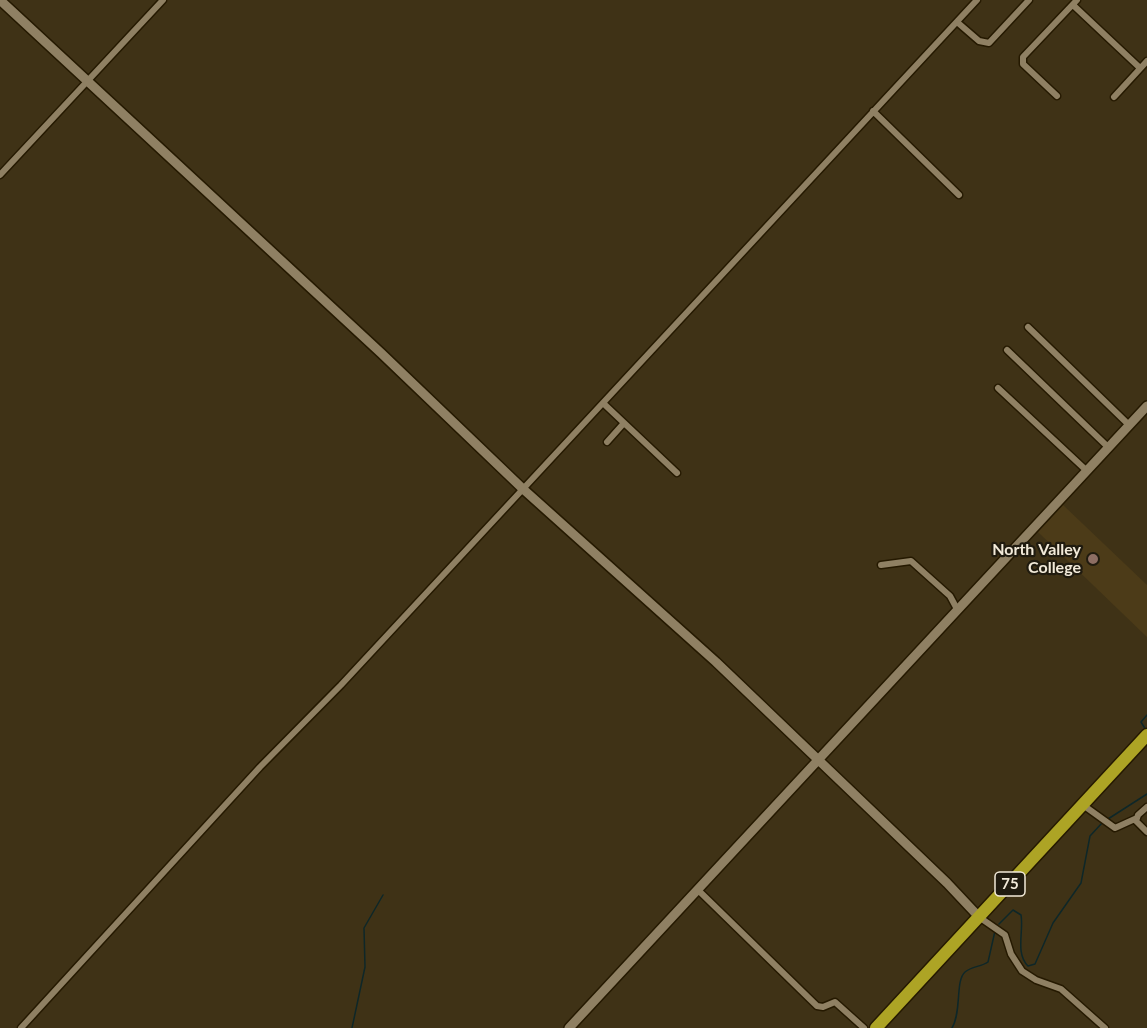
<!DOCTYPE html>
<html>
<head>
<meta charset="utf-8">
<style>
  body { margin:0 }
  canvas { display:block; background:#3f3216 }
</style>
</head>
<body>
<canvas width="1147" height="1028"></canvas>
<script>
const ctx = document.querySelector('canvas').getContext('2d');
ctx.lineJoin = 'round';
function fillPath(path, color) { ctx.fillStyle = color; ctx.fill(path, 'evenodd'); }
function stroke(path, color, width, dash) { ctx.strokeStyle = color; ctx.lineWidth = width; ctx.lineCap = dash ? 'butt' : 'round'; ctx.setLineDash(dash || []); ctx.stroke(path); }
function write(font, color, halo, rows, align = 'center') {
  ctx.font = font + ' Lato,sans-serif'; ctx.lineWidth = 4.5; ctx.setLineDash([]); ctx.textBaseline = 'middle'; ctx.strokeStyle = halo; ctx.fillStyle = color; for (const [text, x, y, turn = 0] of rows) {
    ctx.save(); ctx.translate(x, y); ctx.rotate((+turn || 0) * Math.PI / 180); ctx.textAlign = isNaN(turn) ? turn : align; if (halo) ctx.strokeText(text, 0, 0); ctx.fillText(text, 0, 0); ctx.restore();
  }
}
fillPath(new Path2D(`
  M1063 505 1147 585V637L1038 532Z`), '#4c3b18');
stroke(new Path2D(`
  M1146 730 1141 722 1147 715
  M1108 819 1147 794
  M999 924 1013 910 1021 915C1024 931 1015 953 1028 966L1035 964 1053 923 1081 883 1090 836 1102 823
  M352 1028 365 967 364 928 383 895
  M952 1028C962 1011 955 981 965 972 972 966 981 967 988 962L995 931`), '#0e2728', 1.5);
const street = new Path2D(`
  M1073 5 1140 68
  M957 22 979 41 989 43 1029 0
  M1057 96 1023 64V57L1077 0
  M1114 97 1147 61
  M873 111 959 195
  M0 175 163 0
  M1028 327 1129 425
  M1007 350 1109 448
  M998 388 1087 471
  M603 403 677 473
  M607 442 624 423
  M881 565 911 561 950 596 957 609
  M1083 805 1115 828 1137 818
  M1147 807 1138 815 1136 821 1147 832
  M697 889 817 1006 823 1007 835 1002 864 1028
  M979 917 1005 935 1011 954 1022 971 1036 980 1061 989 1105 1028
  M21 1028 260 767 341 685 977 0`);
const secondary = new Path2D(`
  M0 0 381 353 523 489 716 662 947 883 979 917
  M569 1028 1147 406`);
const highway = new Path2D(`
  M876 1028 1147 735`);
stroke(street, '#251900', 9);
stroke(secondary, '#251900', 12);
stroke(highway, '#251900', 15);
stroke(street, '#8f8063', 6);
stroke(secondary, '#8f8063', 9);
stroke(highway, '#ada425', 12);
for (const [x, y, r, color] of [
  [1093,559,6,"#8d6e63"]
]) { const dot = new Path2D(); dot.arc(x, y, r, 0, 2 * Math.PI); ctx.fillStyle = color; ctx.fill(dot); stroke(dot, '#201b0f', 2); }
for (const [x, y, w] of [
  [1010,884,30]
]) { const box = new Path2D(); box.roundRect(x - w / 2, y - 12, w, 24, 4.5); ctx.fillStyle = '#201b0f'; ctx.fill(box); stroke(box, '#f2ead9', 1.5); }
write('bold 15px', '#f2ead9', null, [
  ["75",1010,884]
]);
write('bold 16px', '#f2ead9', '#201b0f', [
  ["North Valley",1081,550],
  ["College",1081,568]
], 'right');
</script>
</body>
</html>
